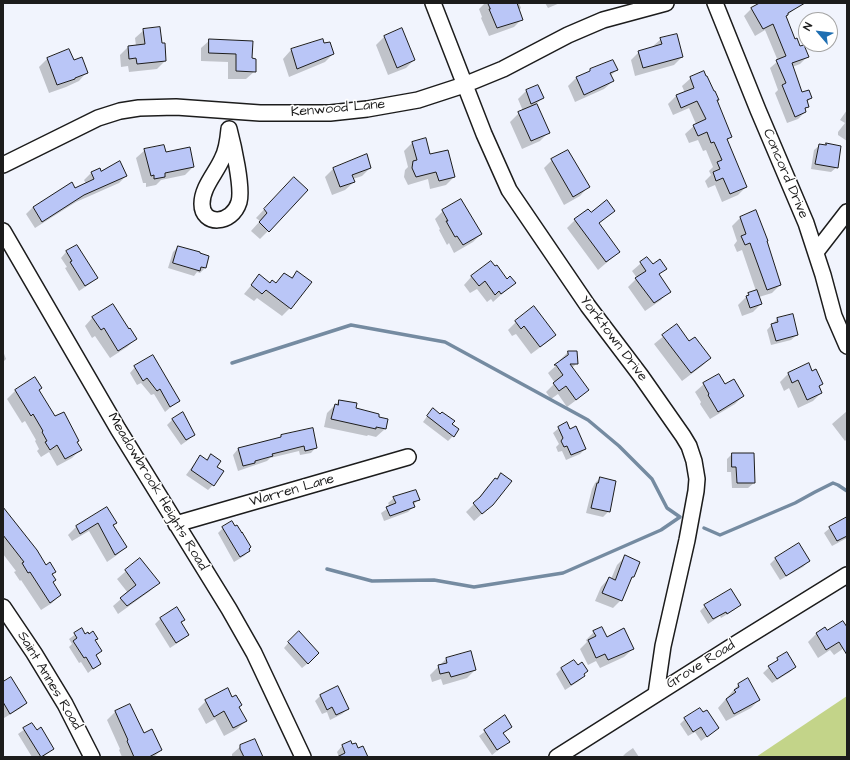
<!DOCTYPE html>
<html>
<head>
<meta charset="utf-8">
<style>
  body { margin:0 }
  #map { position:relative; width:850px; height:760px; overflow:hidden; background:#f1f4fd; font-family:"Architects Daughter",sans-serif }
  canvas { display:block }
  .frame { position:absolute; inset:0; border:4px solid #1c1c1c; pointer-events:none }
  .north { position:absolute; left:798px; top:12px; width:40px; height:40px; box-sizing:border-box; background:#fff; border:1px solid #a4a4a4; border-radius:50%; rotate:298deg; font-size:11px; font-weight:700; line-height:16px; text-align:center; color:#1c1c1c }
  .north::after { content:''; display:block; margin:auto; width:14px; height:18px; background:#1f6fb2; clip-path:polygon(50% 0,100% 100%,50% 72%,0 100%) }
</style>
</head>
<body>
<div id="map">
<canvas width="850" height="760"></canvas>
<div class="frame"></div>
<div class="north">N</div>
</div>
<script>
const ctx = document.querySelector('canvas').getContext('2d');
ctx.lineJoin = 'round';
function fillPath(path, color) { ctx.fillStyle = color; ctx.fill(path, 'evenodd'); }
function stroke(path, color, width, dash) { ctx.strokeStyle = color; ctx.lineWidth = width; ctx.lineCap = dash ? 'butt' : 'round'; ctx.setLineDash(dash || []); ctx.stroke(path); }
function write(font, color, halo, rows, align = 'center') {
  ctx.font = font + ' "Architects Daughter",sans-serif'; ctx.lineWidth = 3; ctx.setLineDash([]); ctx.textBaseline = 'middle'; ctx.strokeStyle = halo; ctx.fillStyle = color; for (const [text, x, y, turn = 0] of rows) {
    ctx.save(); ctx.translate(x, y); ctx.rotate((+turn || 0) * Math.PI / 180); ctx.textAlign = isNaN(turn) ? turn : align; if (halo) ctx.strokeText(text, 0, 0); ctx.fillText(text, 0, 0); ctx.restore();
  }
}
fillPath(new Path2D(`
  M847 696V757H756Z`), '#c3d489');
fillPath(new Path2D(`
  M485 3H519L521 8 519 10 522 19 514 27 489 36 481 18 482 17 479 9Z
  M545 3H560L548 8Z
  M762 3H793L796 8 785 17 795 40 807 57 800 64 792 67 802 93 811 98 806 103 808 106 804 110 805 112 798 119 787 123 775 93 778 90 770 68 778 61 765 30 755 36 744 16 751 9Z
  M144 30 165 61 157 69 129 72 128 66 121 67 120 55 128 47 136 46 135 38Z
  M402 30 414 60 406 68 388 75 376 45 384 37Z
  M661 39 682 57 674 65 635 76 631 60 639 52 652 47Z
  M210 40 251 59 255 71 246 79H228V62L201 61V48Z
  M322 40 323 45 333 54 325 62 289 77 283 59 291 50Z
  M47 59 73 61 87 72 79 81 66 87 49 93 39 67Z
  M605 64 617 70 610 76 613 81 604 89 575 102 568 86 576 78Z
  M691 78 718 99 716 101 731 136 727 141 746 187 738 195 722 202 715 185 708 188 705 181 711 175 709 171 713 167 706 150 703 151 698 140 689 143 685 134 696 124 689 108 673 115 668 104 676 96 685 93 682 86Z
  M538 86 543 98 536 104 548 133 540 141 522 149 510 122 519 113 523 111 518 99 526 91Z
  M847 110V141L838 135V132L845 123 840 120Z
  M412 143 454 177 446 185 430 189 428 179 408 185 404 177 405 170 408 167 404 151Z
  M826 144 837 167 831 172 811 169 814 150 820 145 825 146Z
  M145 150 165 153 193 167 185 175 161 180 156 185 146 187V183H143L136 158Z
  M552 160 588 187 580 196 564 205 544 168Z
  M370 168 362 176 353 179 354 182 345 190 332 195 325 177 333 169Z
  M100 172 126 176 119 183 76 202 35 228 26 214 33 207 86 184 84 180 91 173Z
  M286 186 268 231 260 239 251 231 260 221 256 218Z
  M443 211 481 234 473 242 454 253 449 243 447 245 439 230 440 229 435 219Z
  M614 211 598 224 619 252 598 270 567 228 575 220 591 214Z
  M755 212 780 285 772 293 759 297 761 304 753 312 742 316 738 305 749 294 756 291 742 250 737 252 734 245 737 241 732 226 740 218Z
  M76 246 96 278 91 283 79 291 65 268 67 267 61 258 66 252Z
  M178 247 205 268 200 273 197 272 194 276 168 268 173 252Z
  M647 258 652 266 665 268 658 275 669 291 661 300 645 311 628 287 637 278 632 271Z
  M297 272 290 308 282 316 257 298 254 301 244 294 259 276 269 284 272 281 275 284 284 274 291 278Z
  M472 276 507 280 514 283 493 302 491 299 487 302 477 289 470 293 464 285Z
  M93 317 129 330 136 339 127 347 110 358 95 336 92 338 85 326Z
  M777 319 797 335 791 340 771 345 767 330Z
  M516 322 554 335 546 343 531 354 516 334 512 336 508 330Z
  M676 326 689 342 710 358 702 366 682 381 654 344Z
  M3 351 6 359 3 362Z
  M568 352 577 363 572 368 588 390 579 398 567 407 558 394 551 399 546 392 555 383 548 373 560 362V360Z
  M808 365 812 372 822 384 818 387 821 393 813 401 798 408 789 388 784 391 780 382 788 374Z
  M135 367 179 400 165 412 154 394 151 395 141 383 137 385 130 373Z
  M718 375 725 386 743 396 735 404 710 419 700 404 701 402 695 392 704 384Z
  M35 379 38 390 55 418 76 442 81 449 72 458 57 466 49 452 41 457 37 451 39 449 35 441 36 440 25 421 22 423 7 399 15 391Z
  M339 401 355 409 387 420 385 429 376 437 368 435 367 436 324 427 327 413Z
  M847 411V439L845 441 832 424Z
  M182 414 194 435 188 440 181 445 167 425 172 420Z
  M428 415 451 424 453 436 448 441 423 422Z
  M559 428 570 430 585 449 580 454 566 460 562 451 558 452 556 447 559 444 553 433Z
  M281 436 316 447 311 453 300 455 299 451 270 458 267 461 238 471 233 455 238 449 279 438Z
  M732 454 754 483 748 488H732L731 472H727V459Z
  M211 455 213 485 208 490 186 475 200 456 206 460Z
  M502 474 493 504 474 521 466 512 475 503 487 487Z
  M600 478 609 511 603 517 586 513 592 489 595 483Z
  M408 492 419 499 413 505 414 506 408 512 384 521 381 513 390 507 388 503 394 498Z
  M107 508 116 523 113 526 126 547 117 555 107 562 89 531 72 541 68 535 76 527Z
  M3 518 45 566 54 572 52 575 55 580 52 583 60 595 52 603 41 610 21 580 20 581 14 572 16 571 3 554Z
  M847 519V538L832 546 824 533 830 528Z
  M223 528 249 551 244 556 234 562 218 533Z
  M625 557 633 577 630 580 621 600 613 608 595 601 601 587 609 578 611 579 617 565Z
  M776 558 809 561 803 567 780 580 770 564Z
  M140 559 158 583 150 591 118 614 113 606 128 593 117 579Z
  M740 605 734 610 721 618 720 616 708 624 700 611 705 606Z
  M177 608 184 620 181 623 188 635 182 640 170 648 155 624 160 619Z
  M825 628 827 632 847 629V646L834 655 830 650 818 658 808 642 816 634Z
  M81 630 85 635 96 639 94 641 101 651 96 656 100 663 88 673 81 662 79 663 69 647 72 644 69 639Z
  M594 632 606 638 633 649 624 657 600 668 596 661 588 665 580 649 587 642 586 640Z
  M289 642 313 659 302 668 284 648Z
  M471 652 475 670 467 678 443 685 441 679 432 682 430 675 446 659Z
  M778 659 795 667 790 672 772 683 763 673Z
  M574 661 584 676 579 681 565 690 556 674 561 669Z
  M747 680 759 700 751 708 726 721 718 708 738 685Z
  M3 683 26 703 21 708 4 718 3 716Z
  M321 695 348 709 342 714 330 720 327 712 322 714 315 701Z
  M206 701 238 708 246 721 237 729 224 736 215 719 206 724 198 709Z
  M129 705 143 734 161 750 154 757H122L119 750 120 749 107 720 115 712Z
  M504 717 511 727 503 734 508 742 492 755 479 736Z
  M685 719 718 728 701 741 695 732 688 736 680 724Z
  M32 724 37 731 53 749 43 757H32L18 734Z
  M351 743 352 745 367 757H339L337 752 342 746Z
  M241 746 262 757H232V754Z
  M633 748 639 757H622L626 753Z`), '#0003');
stroke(new Path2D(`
  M232 363 351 325 445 342 588 420 619 446 652 479 667 508 680 517 661 530 563 573 474 587 434 580 372 581 327 569
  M704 528 720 535 795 503 815 492 833 483 838 485 847 491`), '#758ba1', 3.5);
const building = new Path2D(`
  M488 3H517L523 20 497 28 489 9H490Z
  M760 3H805L788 13V15L786 16 795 39 797 38 800 46 804 45 809 57 792 63 802 92 809 90 812 98 807 100 809 107 805 108 806 112 795 117 782 85 786 83 776 60 786 56 773 24 763 29 751 8Z
  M160 27 162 43H165L166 61 137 64 136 58 129 59 128 46 145 44 143 29Z
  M402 28 415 60 397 68 384 36Z
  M677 34 683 57 643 68 638 51 662 44 660 38Z
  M209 39 253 41 252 58 256 59V72L236 71V54L209 53Z
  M323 39 324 43 330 42 334 54 297 69 291 49Z
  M69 49 74 60 82 57 88 73 75 78V79L57 85 47 58Z
  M613 60 618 70 610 73 614 81 584 95 576 77 590 71V69Z
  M704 71 706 76H707L714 91H715L719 100H717L732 137 727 139 747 187 730 194 723 178 716 181 713 172 720 169 717 162 722 160 714 142 711 143 707 132 698 136 693 125 706 119 697 101 681 108 676 95 694 88 690 77Z
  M538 85 544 98 531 104 526 90Z
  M537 104 550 133 531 141 518 112Z
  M426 138 430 154 448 150 455 177 439 181 436 172 416 177 412 168 413 161 417 160 412 142Z
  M826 143 841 146 838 168 815 164 819 144 826 145Z
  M164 145 166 152 190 147 194 167 165 173V177L154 179V175L151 176 144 149Z
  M568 150 590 187 573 197 551 159Z
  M367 154 371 168 352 175 355 182 340 187 333 168Z
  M120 161 127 176 84 195 42 222 33 207 72 182 75 188 94 179 91 172 100 168 101 171Z
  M294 177 308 190 269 232 259 222 267 213 264 209Z
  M461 199 482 234 463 245 457 236 455 237 446 221H448L442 210Z
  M607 200 615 211 599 223 620 252 606 262 574 219 588 209 591 212Z
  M756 210 768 241H767L781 285 767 290 750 243 745 245 741 236 746 234 740 217Z
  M77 245 98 278 85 286 70 262 72 261 66 251Z
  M178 246 200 252V253L209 256 206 268 201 267 200 271 173 263Z
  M647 257 653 264 660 259 667 269 659 274 671 292 654 303 635 278 646 271 640 262Z
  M491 261 495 266 497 265 507 279 510 276 516 283 501 294 499 291 495 295 485 281 479 286 471 276Z
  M297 271 312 282 291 309 266 290 262 294 251 285 259 274 270 283 272 280 276 283 284 273 292 278Z
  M757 290 762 304 750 308 746 296 749 295 748 293Z
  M113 304 129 329 130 328 137 339 118 351 104 328 101 330 92 317Z
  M534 306 556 335 540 347 524 326 521 329 515 321Z
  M793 314 798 335 776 341 771 324 778 322 777 318Z
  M677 324 689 341 695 337 711 358 691 373 662 335Z
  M568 351H577L578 364H570L589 390 576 400 566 386 559 391 553 383 563 375 556 365H554L568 355Z
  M153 355 180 401 170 407 160 389 157 391 147 378 143 381 134 366Z
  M809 363 812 371 816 369 823 384 819 386 822 393 807 400 798 380 792 383 788 373Z
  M719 374 725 384 734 379 744 396 718 412 708 395 709 394 703 383Z
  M35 377 42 388 39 390 55 416 64 412 79 441 77 442 82 450 65 459 57 445 50 450 45 442 47 441 42 432 43 431 33 414 31 416 15 390Z
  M339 400 357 403 356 408 379 414V417L388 419 386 429 376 427V429L331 419 335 404 338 405Z
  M433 408 440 414 442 412 455 421 452 424 459 429 454 437 427 416Z
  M183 412 195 435 186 440 172 419Z
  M567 422 570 429 576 426 586 449 571 455 567 446 564 447 561 441 563 438 558 427Z
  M313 428 317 448 305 451 304 446 272 454 273 456 255 461V463L243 466 238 448 281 437V435Z
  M732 453H754L755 483H737L736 467H732Z
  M211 454 221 461 217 467 224 471 214 486 191 470 200 455 207 460Z
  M501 473 512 481 493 505 482 514 473 503 480 497 495 478 497 479Z
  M600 477 616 481 610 512 591 508 597 483H598Z
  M416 490 420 500 413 502 415 507 390 516 386 507 396 503 393 497Z
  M3 507 37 550 46 565 50 562 56 572 52 574 56 580 53 582 61 595 50 603 30 572 28 573 22 563 24 562 3 535Z
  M107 507 117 523 113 525 127 547 115 555 98 523 80 534 76 526Z
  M847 517V536L837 541 829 527Z
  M232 521 235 526 237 525 242 533V532L251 547 249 549 250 551 240 557 222 527Z
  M799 543 810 561 786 576 775 558Z
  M625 555 640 562 634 577H632L622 601 602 593 609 577 615 580Z
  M140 558 160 583 127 606 120 598 136 585 125 570Z
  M731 589 741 605 727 614 726 612 713 619 704 605Z
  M177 607 185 620 181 622 189 635 176 643 160 618Z
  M843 621 847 627V655L839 642 826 650 816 633 825 627 827 630Z
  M602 627 607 637 624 628 634 649 608 660 605 654 596 658 588 640 596 636 593 631Z
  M82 628 85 634 88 632 89 634 93 631 98 639 95 640 102 651 96 655 101 664 93 669 86 657 84 658 73 641 77 638 74 633Z
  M299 631 319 653 308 664 288 642Z
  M471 651 476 670 451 677 449 672 440 674 438 665 447 663 446 658Z
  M787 652 796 667 777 679 768 666 778 660 777 658Z
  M574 660 578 665 582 662 588 671 584 674 585 676 571 685 561 668Z
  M11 677 27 703 10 714 3 702V682Z
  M748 678 760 700 734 714 726 699 736 692 734 690 739 687 738 684Z
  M338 686 349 709 336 715 332 707 327 710 320 695Z
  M228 688 232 697 236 695 242 705 239 707 247 721 233 728 224 711 214 717 205 700Z
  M130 704 144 733 152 729 162 750 149 757H134L127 741 128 740 115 711Z
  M700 708 703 712 707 710 719 728 707 737 701 727 693 732 684 718Z
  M505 715 512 727 503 733 510 742 497 750 484 730Z
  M32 723 37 730 41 727 54 749 41 757 23 728Z
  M255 739 263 757H244L240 749V745Z
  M351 741 352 744 356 743 358 748 363 746 368 757H337L345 753 342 745Z`);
fillPath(building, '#bac6f7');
stroke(building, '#1c1c1c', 1);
const minor = new Path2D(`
  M433 3 484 134 509 190 588 306 641 376 683 436 689 446 694 461 697 479 696 491 687 540 663 646 656 694
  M715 3 758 110 806 223 823 275 834 316 847 346
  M229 129C233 144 243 188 239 202 232 225 202 226 202 204 202 187 216 173 222 159 227 150 228 140 229 129Z
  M3 165 98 118 120 111 139 108 176 107 260 113H330L367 109 418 100 464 85 503 69 568 35 603 20 666 3
  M3 231 118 429 229 609 254 653 303 757
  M816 252 847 212
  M176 524 408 457
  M3 607 34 653 65 704 92 757
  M557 757 737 643 847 575`);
stroke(minor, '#1c1c1c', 18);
stroke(minor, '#fff', 15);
write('14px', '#1c1c1c', '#fff', [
  ["Kenwood Lane",338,109,-5],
  ["Concord Drive",785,174,67],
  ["Yorktown Drive",613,339,53],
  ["Warren Lane",292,491,-16],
  ["Meadowbrook Heights Road",157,492,59],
  ["Grove Road",701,665,-32],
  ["Saint Annes Road",49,681,59]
]);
</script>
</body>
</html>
